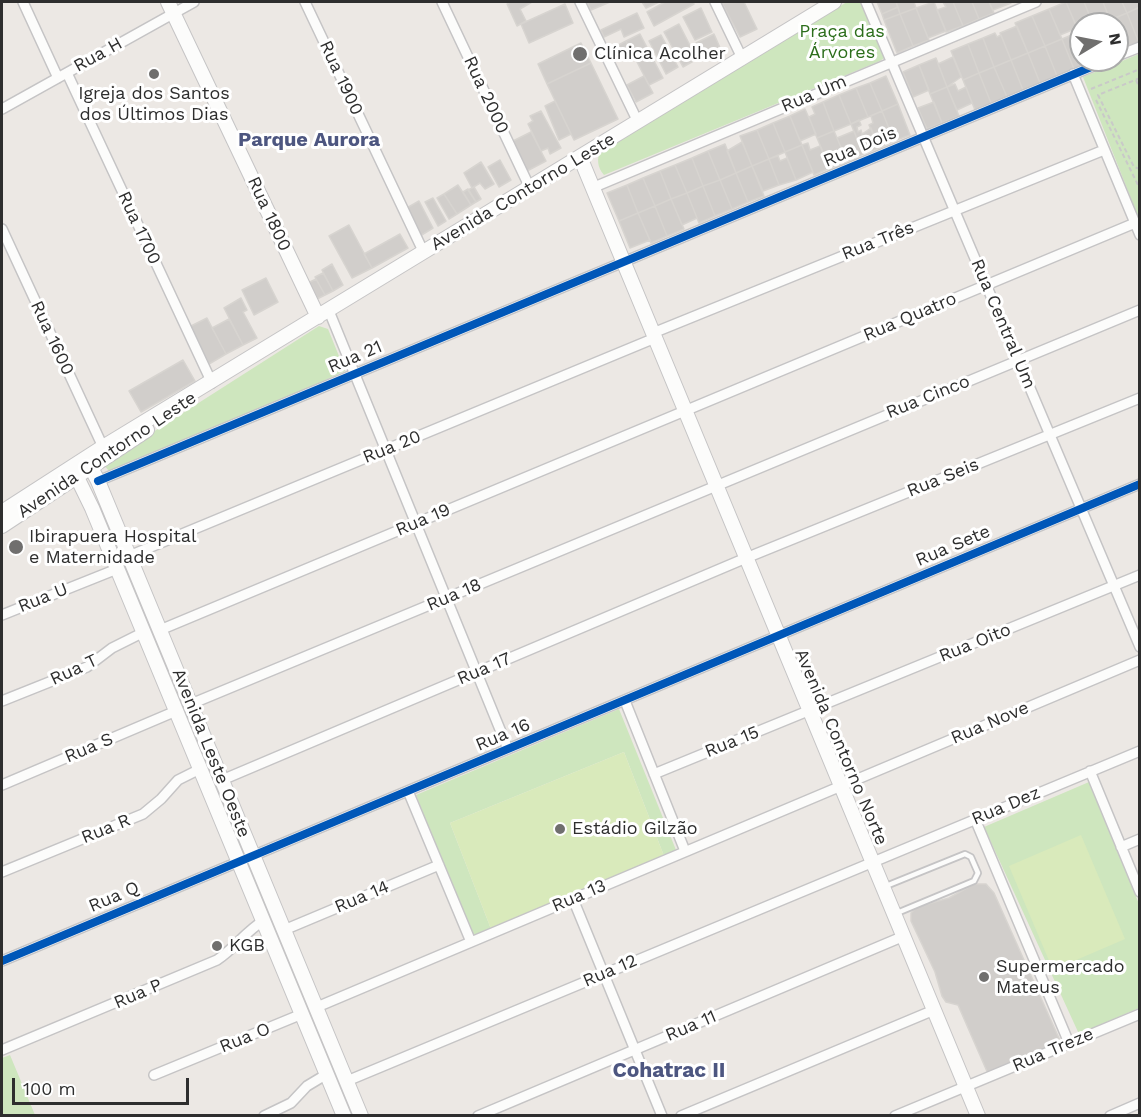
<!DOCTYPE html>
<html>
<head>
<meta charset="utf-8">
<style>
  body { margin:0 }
  #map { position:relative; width:1141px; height:1117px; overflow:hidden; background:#ece8e4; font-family:"Work Sans",sans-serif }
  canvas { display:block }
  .frame { position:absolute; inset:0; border:3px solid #2e2e2e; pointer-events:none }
  .north { position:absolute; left:1069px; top:12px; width:60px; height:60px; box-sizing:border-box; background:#fff; border:2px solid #ababab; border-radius:50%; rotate:80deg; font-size:16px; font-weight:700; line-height:24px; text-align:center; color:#2e2e2e }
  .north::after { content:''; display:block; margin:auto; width:21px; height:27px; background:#706f6e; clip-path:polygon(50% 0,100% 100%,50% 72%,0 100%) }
  .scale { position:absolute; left:12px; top:1078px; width:177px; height:27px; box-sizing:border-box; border:3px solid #2e2e2e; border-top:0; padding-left:8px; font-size:18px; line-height:21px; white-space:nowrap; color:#2e2e2e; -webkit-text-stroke:4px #fff; paint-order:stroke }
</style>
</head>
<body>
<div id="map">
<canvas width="1141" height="1117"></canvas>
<div class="frame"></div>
<div class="north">N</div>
<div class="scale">100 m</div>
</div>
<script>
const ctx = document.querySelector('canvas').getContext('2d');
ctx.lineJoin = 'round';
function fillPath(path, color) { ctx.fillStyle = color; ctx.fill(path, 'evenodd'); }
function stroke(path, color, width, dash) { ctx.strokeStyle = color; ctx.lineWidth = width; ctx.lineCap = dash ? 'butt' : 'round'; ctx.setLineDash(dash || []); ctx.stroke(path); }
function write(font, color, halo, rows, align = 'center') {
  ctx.font = font + ' "Work Sans",sans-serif'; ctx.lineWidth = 6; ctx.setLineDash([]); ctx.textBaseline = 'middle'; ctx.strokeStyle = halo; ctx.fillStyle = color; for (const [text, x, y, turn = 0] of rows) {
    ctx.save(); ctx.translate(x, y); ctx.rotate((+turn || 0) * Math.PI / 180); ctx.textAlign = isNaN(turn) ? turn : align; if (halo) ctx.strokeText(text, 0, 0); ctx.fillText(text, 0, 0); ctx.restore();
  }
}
fillPath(new Path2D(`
  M847 2H861L887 56 880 61 604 175C597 167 597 159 600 150Z
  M1139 54V219L1083 77Z
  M319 326 328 329 345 371 231 423 109 471 103 464Z
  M619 709 676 850 664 856 624 752 450 823 491 929 471 936 416 795Z
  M1089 782 1139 904V1008L1079 1034 984 827Z
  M10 1055 35 1115H2V1058Z`), '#cee6be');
fillPath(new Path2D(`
  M624 752 664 856 491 929 450 823Z
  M1081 835 1125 939 1053 970 1009 866Z`), '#d9eabb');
const building = new Path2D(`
  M510 2H532L520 9 526 21 517 26 507 4Z
  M587 2H610L591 10Z
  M642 2H659L646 8Z
  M665 2H693L694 4 654 26 647 12Z
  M744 2 757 29 740 37 722 3Z
  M877 2H896L898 7 882 14Z
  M896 2H914L916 8 900 14Z
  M934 2 946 31 928 38 916 8Z
  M943 2H953L963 26 946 32 937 10 946 7Z
  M953 2H972L979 19 963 26Z
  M972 2H989L994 13 979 19Z
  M989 2H1010L1011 3 993 10Z
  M1066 2H1084L1093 24H1081L1079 32Z
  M1066 2 1077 28 1060 35 1049 9Z
  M1084 2H1103L1110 20 1093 24Z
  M1103 2H1122L1127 13 1110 20Z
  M1122 2H1140V7L1127 13Z
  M565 4 573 23 529 43 521 24Z
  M898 7 900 14 884 20 882 14Z
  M1140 7V42L1139 43 1127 13Z
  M701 8 712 32 695 40 683 17Z
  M916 8 929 40 913 46 900 14Z
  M1049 9 1062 39 1045 46 1032 16Z
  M637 13 644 28 624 37 621 29 604 37 601 30Z
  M1127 13 1139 43 1122 49 1117 36V24H1112L1110 20Z
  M900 14 913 46 897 53 884 20Z
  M1032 16 1045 46 1028 53 1015 23Z
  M679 24 697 59 683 67 664 32Z
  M1017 26 1028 53 1011 60 1000 33Z
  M1079 32 1081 60 1091 62 1074 69 1062 39Z
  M995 33 997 37 1001 35 1011 60 994 67 983 38Z
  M640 34 663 78 649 85 626 41Z
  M714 34 721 50 703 59 696 43Z
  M661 35 678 67 666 74 649 41Z
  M983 38 994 67 979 73 968 44Z
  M1062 39 1074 69 1057 76 1045 46Z
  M626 41 628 46 612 55 609 50Z
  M581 43 591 63 547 84 538 64Z
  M968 44 979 73 963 80 951 51Z
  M1045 46 1057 76 1040 83 1028 53Z
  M1028 53 1040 83 1023 90 1011 60Z
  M953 57 961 77 947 87 938 64Z
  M936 58 947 87 930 94 919 65Z
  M1011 60 1023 90 1007 97 994 67Z
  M591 63 618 119 574 140 547 84Z
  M919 65 929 90 913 97 903 72Z
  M994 67 1007 97 991 103 979 73Z
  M979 73 991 103 975 110 963 80Z
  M644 76 653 93 636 102 627 85Z
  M886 76 898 104 882 111 870 83Z
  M870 83 882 111 868 117 856 88Z
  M955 84 958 91 966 87 972 103 957 110 947 87Z
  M947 87 959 116 942 123 930 94Z
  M856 88 868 117 851 124 839 95Z
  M839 95 851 124 834 131 823 102Z
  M555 101 571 134 559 140 545 106Z
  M823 102 834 131 817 138 809 117 815 114 812 107Z
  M934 102 942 123 927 129 918 108Z
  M898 104 910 135 894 141 882 111Z
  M805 109 816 134 800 141 790 116Z
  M541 111 561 148 550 154 548 148 541 151 528 124 533 121 530 116Z
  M882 111 894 141 879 148 869 125 873 123 871 116Z
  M790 116 802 145 785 152 773 123Z
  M859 120 861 125 857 127 858 132 861 130 862 134 871 128 879 148 863 154 851 124Z
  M773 123 785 152 769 159 757 130Z
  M757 130 769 159 752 166 740 136Z
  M834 131 847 161 830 168 817 138Z
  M854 131 863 154 847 161 837 138Z
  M531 132 546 161 527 171 513 141Z
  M742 142 752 166 736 173 727 151Z
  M808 143 810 150 820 146 830 168 814 175 802 145Z
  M725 144 736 173 720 180 708 151Z
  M802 145 813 172 796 180 785 152Z
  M708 151 720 180 703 186 692 158Z
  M778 156 780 161 787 158 796 180 779 185 769 159Z
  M692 158 703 186 687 193 675 165Z
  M769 159 779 185 763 191 752 166Z
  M500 160 511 180 499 187 488 167Z
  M481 162 494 184 485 189 480 183 472 188 464 173Z
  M675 165 687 193 671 199 660 171Z
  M752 166 764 196 748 202 736 173Z
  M660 171 671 199 655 206 643 178Z
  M736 173 748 202 732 209 720 180Z
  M643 178 655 206 638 213 627 185Z
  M720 180 732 209 715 216 703 186Z
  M458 185 471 205 457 214 444 194Z
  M627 185 638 213 619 221 607 193Z
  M703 186 715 216 699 223 687 193Z
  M474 187 481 199 476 202 468 190Z
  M468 189 476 202 471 205 463 192Z
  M687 193 697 218 682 225 671 199Z
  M444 194 457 214 449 219 437 198Z
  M433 198 446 221 438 226 425 202Z
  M671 199 684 229 667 236 655 206Z
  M419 201 433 228 420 236 405 209Z
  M655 206 667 236 651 243 638 213Z
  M638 213 650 240 630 248 619 221Z
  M349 225 372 268 352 278 329 236Z
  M400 234 408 248 372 268 364 254Z
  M332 264 343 285 333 291 322 270Z
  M323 273 333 291 325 295 315 277Z
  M266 278 278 302 254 315 242 290Z
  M316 279 325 295 315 300 306 284Z
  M241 298 247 310 243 312 257 338 243 345 224 308Z
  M207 318 226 354 209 364 189 327Z
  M229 319 243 345 226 354 212 328Z
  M183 360 195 381 141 412 129 391Z
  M974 884H986L994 893 1062 1045 989 1076 958 1005 946 1002 942 996 935 972 911 921V913L917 907 949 898Z`);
fillPath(building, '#d1cecb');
stroke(building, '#d7d4d0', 1.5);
const lane = new Path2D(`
  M886 886 965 854 971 857 978 873 974 881 897 913`);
const street = new Path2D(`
  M23 2 58 78
  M305 2 424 253
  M442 2 530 188
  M580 2 638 122
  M715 2 742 58
  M866 2 1140 647
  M1117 56 1140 47
  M67 73 212 383
  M1073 74 1140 235
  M2 109 194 2
  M592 188 1036 2
  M2 229 103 447
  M329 311 508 749
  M653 333 1104 150
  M98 481 1108 60
  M129 556 655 338
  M2 615 117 569
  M160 630 1135 223
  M2 701 87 667 112 648 144 632
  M625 701 685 851
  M191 704 1140 310
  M1090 771 1140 892
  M654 774 1140 575
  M222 780 746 558 1140 398
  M2 785 176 711
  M408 791 471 942
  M975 819 1069 1043
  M1121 847 1140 839
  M2 872 143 814 161 799 178 780 200 769
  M573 899 662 1116
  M284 930 439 865
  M2 961 1140 484
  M317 1007 1140 660
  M2 1050 217 960C235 948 245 932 263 921
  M154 1075 302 1014
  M347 1081 1140 751
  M264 1116 291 1103 307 1086 327 1074
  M478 1116 904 936
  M681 1116 934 1010
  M895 1116 1140 1014
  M1110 1116 1140 1103`);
const secondary = new Path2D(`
  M168 2 318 317
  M580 157 978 1116
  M86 458 98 481 361 1116
  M72 467 92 508 344 1116
  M2 512 103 447 834 2
  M2 526 147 430`);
stroke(lane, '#c5c4c5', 8);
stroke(street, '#c5c4c5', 12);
stroke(secondary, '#c5c4c5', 16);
stroke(new Path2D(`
  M1140 78 1098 95 1134 167 1140 169
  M1136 80 1140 89
  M1091 89 1140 69
  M1096 100 1140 189`), '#c9c9c8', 2, [4.5, 3]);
stroke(lane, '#fcfcfb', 4.5);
stroke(street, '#fcfcfb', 9);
stroke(secondary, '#fcfcfb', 14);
stroke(new Path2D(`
  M98 481 1108 60
  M2 961 1140 484`), '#0057b8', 8);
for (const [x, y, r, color] of [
  [580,54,8,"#706f6e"],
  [154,74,6,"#706f6e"],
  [16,547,8,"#706f6e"],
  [560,829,6,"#706f6e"],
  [217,946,6,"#706f6e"],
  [984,977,6,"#706f6e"]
]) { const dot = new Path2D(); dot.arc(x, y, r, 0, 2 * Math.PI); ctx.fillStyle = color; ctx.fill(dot); stroke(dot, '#fff', 2); }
write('18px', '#2c6e1b', '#fff', [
  ["Praça das",842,32],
  ["Árvores",842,53]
]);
write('18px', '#2e2e2e', '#fff', [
  ["Clínica Acolher",594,54],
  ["Igreja dos Santos",154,94,"center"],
  ["dos Últimos Dias",154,115,"center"],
  ["Ibirapuera Hospital",29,537],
  ["e Maternidade",29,558],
  ["Estádio Gilzão",572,829],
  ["KGB",229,946],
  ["Supermercado",996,967],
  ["Mateus",996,988]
], 'left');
write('18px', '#2e2e2e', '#fff', [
  ["Rua H",98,55,-29],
  ["Rua 1900",341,78,65],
  ["Rua Um",814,94,-23],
  ["Rua 2000",486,95,65],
  ["Rua Dois",860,147,-23],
  ["Avenida Contorno Leste",523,192,-31],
  ["Rua 1800",269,214,65],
  ["Rua 1700",139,228,65],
  ["Rua Três",878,241,-22],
  ["Rua Quatro",910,317,-23],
  ["Rua Central Um",1003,324,67],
  ["Rua 1600",52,338,65],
  ["Rua 21",355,357,-23],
  ["Rua Cinco",928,397,-22],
  ["Rua 20",392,447,-22],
  ["Avenida Contorno Leste",107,455,-34],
  ["Rua Seis",943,478,-22],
  ["Rua 19",423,520,-23],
  ["Rua Sete",953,546,-23],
  ["Rua 18",454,595,-23],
  ["Rua U",43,598,-22],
  ["Rua Oito",975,643,-22],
  ["Rua 17",484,669,-23],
  ["Rua T",74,670,-25],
  ["Rua Nove",990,723,-23],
  ["Rua 16",503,735,-23],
  ["Rua 15",732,742,-22],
  ["Avenida Contorno Norte",841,747,67],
  ["Rua S",89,748,-23],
  ["Avenida Leste Oeste",211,753,68],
  ["Rua Dez",1006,806,-23],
  ["Rua R",106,829,-22],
  ["Rua 13",579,896,-23],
  ["Rua Q",114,897,-23],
  ["Rua 14",362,897,-23],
  ["Rua 12",610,971,-23],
  ["Rua P",138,994,-23],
  ["Rua 11",691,1026,-23],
  ["Rua O",245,1038,-22],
  ["Rua Treze",1053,1050,-23]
]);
write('bold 20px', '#4d5680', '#fff', [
  ["Parque Aurora",309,140]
]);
write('bold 21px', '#4d5680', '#fff', [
  ["Cohatrac II",669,1071]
]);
</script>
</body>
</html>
